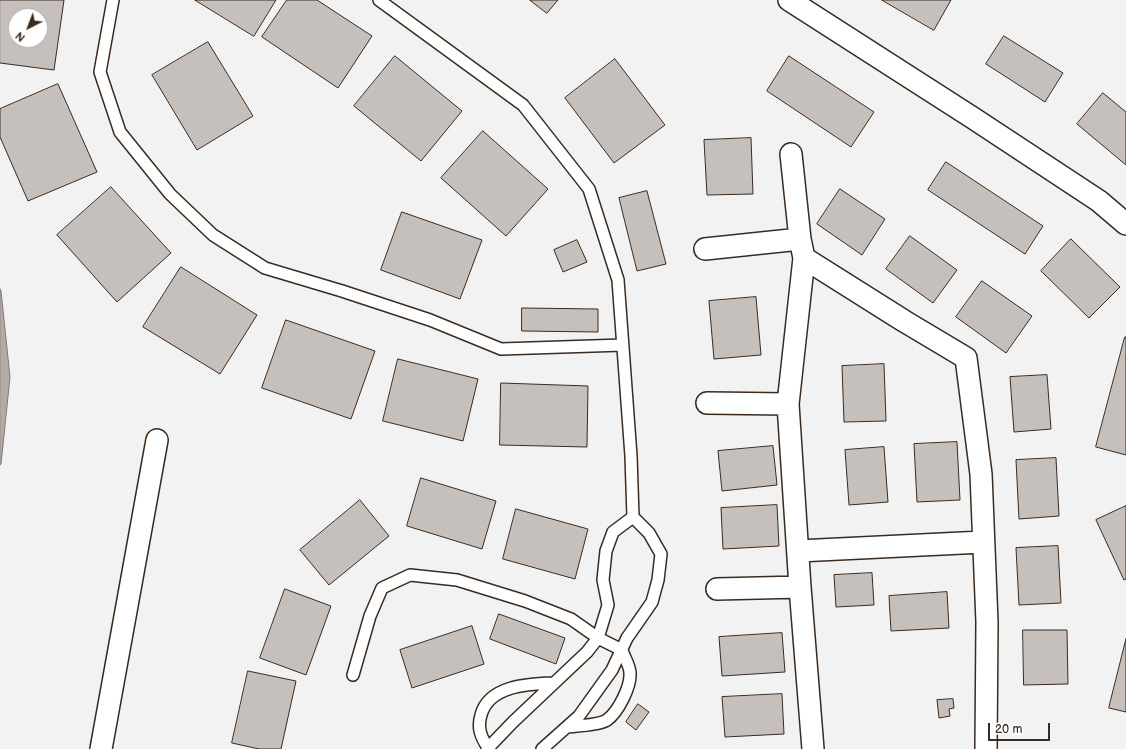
<!DOCTYPE html>
<html>
<head>
<meta charset="utf-8">
<style>
  body { margin:0 }
  #map { position:relative; width:1126px; height:749px; overflow:hidden; background:#f3f2f2; font-family:"Balsamiq Sans",sans-serif }
  canvas { display:block }
  .north { position:absolute; left:8px; top:8px; width:40px; height:40px; box-sizing:border-box; background:#fff; border:1px solid #b1aaa5; border-radius:50%; rotate:222deg; font-size:11px; font-weight:700; line-height:16px; text-align:center; color:#3b2a1e }
  .north::after { content:''; display:block; margin:auto; width:14px; height:18px; background:#3b2a1e; clip-path:polygon(50% 0,100% 100%,50% 72%,0 100%) }
  .scale { position:absolute; left:988px; top:723px; width:62px; height:18px; box-sizing:border-box; border:2px solid #3b2a1e; border-top:0; padding-left:5px; font-size:12px; line-height:14px; white-space:nowrap; color:#3b2a1e; -webkit-text-stroke:3px #fff; paint-order:stroke }
</style>
</head>
<body>
<div id="map">
<canvas width="1126" height="749"></canvas>
<div class="north">N</div>
<div class="scale">20 m</div>
</div>
<script>
const ctx = document.querySelector('canvas').getContext('2d');
ctx.lineJoin = 'round';
function fillPath(path, color) { ctx.fillStyle = color; ctx.fill(path, 'evenodd'); }
function stroke(path, color, width, dash) { ctx.strokeStyle = color; ctx.lineWidth = width; ctx.lineCap = dash ? 'butt' : 'round'; ctx.setLineDash(dash || []); ctx.stroke(path); }
const water = new Path2D(`
  M0 289 1 291 10 377 1 464 0 465Z`);
fillPath(water, '#b2aba7');
stroke(water, '#827770', 1);
const building = new Path2D(`
  M0 0H64L54 70 0 63ZM16 16H40V40H16Z
  M195 0H276L254 36Z
  M287 0H317L372 36 338 88 262 37Z
  M530 0H558L547 13Z
  M882 0H951L934 30Z
  M1004 36 1063 73 1045 102 986 64Z
  M208 42 253 116 197 150 152 75Z
  M395 56 462 111 421 161 354 106Z
  M789 56 874 112 851 147 767 91Z
  M615 59 665 125 614 163 565 98Z
  M58 84 97 172 28 201 0 137V109Z
  M1103 93 1126 112V165L1077 124Z
  M483 131 548 189 506 236 441 178Z
  M751 138 753 194 707 195 704 140Z
  M946 162 1043 226 1025 254 928 190Z
  M111 187 171 253 117 302 57 235Z
  M840 189 885 219 862 255 817 224Z
  M647 191 666 264 637 271 619 198Z
  M402 212 482 240 460 299 381 270Z
  M910 236 957 270 933 303 886 269Z
  M1071 239 1120 287 1089 318 1041 271Z
  M577 240 587 262 563 272 554 250Z
  M181 267 257 315 220 374 143 327Z
  M982 281 1032 316 1006 353 956 317Z
  M756 297 761 355 714 359 709 301Z
  M522 308 598 309V332L522 331Z
  M286 320 375 351 351 419 262 388Z
  M1125 337H1126V455L1096 447Z
  M398 359 478 379 463 441 383 421Z
  M884 364 886 421 844 422 842 366Z
  M1047 375 1051 429 1014 432 1010 377Z
  M501 383 588 386 587 447 500 445Z
  M957 442 960 500 917 502 914 444Z
  M773 446 777 485 722 491 718 451Z
  M884 447 888 502 849 505 845 450Z
  M1056 458 1059 516 1019 519 1016 460Z
  M421 478 496 501 482 549 407 526Z
  M360 500 389 536 329 585 300 550Z
  M777 505 779 546 723 549 721 508Z
  M1126 506V579L1124 580 1096 520Z
  M516 509 588 529 575 579 503 559Z
  M1058 546 1061 603 1019 605 1016 548Z
  M872 573 874 605 836 607 834 575Z
  M285 589 331 606 306 675 260 658Z
  M947 592 949 628 891 631 889 596Z
  M499 614 565 638 556 664 490 639Z
  M472 626 484 664 412 688 400 650Z
  M1023 630H1067L1068 684 1024 685Z
  M782 633 785 672 722 676 719 637Z
  M1126 639V712L1109 708Z
  M248 671 296 681 281 749H259L232 743Z
  M782 694 784 734 725 737 722 697Z
  M953 699 954 708 949 709 950 716 939 718 937 700Z
  M638 704 649 712 636 730 626 722Z`);
fillPath(building, '#c6c0bd');
stroke(building, '#3b2a1e', 1);
const lane = new Path2D(`
  M113 0 100 72 120 132 170 194 213 235 265 268 342 291 430 320 501 349 623 345
  M379 0 523 105 589 189 618 280 631 456 633 517 649 533 661 554 658 580 652 602 627 638 612 670 579 716 542 749
  M353 675 370 616 382 588 410 575 457 580 525 601 571 619 598 638 622 650C624 657 630 666 630 673 631 687 618 712 607 720 600 725 577 726 567 727
  M487 749 513 722 587 652 598 638 608 605 603 580 606 551 613 532 633 517
  M489 749C481 738 477 728 481 715 489 685 529 684 554 683`);
const street = new Path2D(`
  M789 0 973 118 1099 201 1126 224
  M791 154 800 239 804 258
  M705 249 800 239
  M707 403 788 404
  M798 551 983 542
  M717 589 800 587
  M101 749 157 440
  M813 749 800 587 788 404 804 258 904 321 966 358 981 474 987 622 986 749`);
stroke(lane, '#3b2a1e', 14);
stroke(street, '#3b2a1e', 24);
stroke(lane, '#fff', 11);
stroke(street, '#fff', 21);
</script>
</body>
</html>
